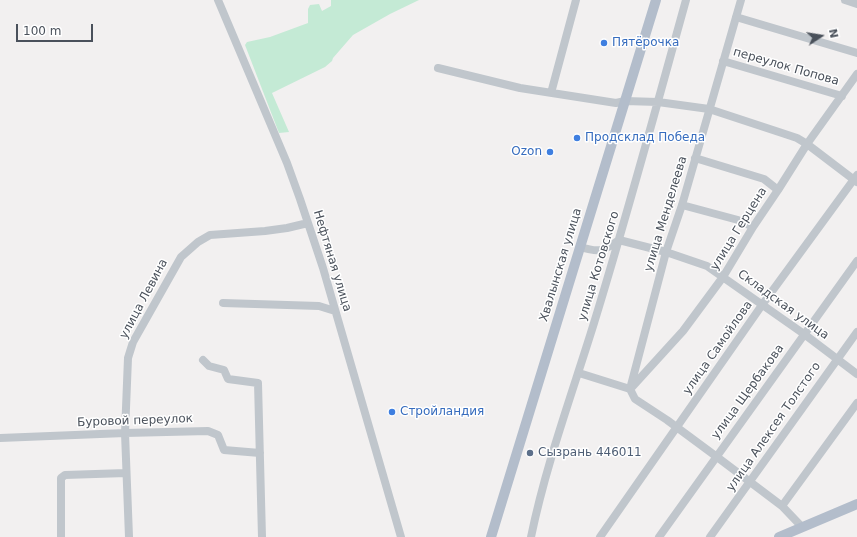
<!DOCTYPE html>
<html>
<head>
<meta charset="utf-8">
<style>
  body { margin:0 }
  #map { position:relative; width:857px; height:537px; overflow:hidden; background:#f2f0f0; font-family:"DejaVu Sans",sans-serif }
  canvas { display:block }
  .north { position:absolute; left:801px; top:16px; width:40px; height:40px; -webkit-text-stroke:3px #fff; paint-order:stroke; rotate:78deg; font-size:11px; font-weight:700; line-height:16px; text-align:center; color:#4a515b }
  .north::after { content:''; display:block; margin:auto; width:14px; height:18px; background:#4a515b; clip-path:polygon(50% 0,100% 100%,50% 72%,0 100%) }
  .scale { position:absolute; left:16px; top:24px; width:77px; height:18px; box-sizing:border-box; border:2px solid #4a515b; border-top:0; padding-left:5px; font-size:12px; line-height:14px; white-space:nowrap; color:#4a515b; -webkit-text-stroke:3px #fff; paint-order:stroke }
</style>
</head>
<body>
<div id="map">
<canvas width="857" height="537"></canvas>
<div class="north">N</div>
<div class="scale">100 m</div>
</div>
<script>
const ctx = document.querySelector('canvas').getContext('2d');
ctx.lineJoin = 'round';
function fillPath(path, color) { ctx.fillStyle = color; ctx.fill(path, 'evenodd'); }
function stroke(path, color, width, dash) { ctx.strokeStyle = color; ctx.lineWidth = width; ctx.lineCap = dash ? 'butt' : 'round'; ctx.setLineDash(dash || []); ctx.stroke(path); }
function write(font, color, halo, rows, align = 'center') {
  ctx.font = font + ' "DejaVu Sans",sans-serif'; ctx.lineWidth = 3; ctx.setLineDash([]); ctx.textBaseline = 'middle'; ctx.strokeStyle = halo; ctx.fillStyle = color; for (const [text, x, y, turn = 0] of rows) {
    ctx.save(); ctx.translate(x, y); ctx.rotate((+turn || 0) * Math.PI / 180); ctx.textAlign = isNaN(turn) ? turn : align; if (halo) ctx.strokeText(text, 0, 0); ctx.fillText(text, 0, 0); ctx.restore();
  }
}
fillPath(new Path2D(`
  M331 0H419L390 14 353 35 333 58 332 61 325 67 272 93 289 132 279 133 245 45 247 42 270 37 308 23V9L310 5 319 4 322 11 331 6Z`), '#c4ead5');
stroke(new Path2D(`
  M218 0 287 163 300 199 323 268 401 537
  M845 0 857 4
  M736 17 857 53
  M723 61 842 96
  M438 68 520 88 616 103 625 101 658 102 709 109 785 134 797 138 807 144 857 182
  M551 93 576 0
  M695 158 764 179 778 190
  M682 205 738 220 753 227
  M580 247C600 253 604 251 619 240L666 252 707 266 804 334 857 374
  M223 303 319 306 335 311
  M203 360 209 366 224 370 228 379 258 383 262 537
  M579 373 630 389 635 399 667 420 717 457 782 506 802 527
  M632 387 683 331 723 277 753 227 778 190 807 144 857 74
  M630 389 666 252 682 205 741 0
  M0 438 125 433 208 431 218 435 224 450 260 453
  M782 506 857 403
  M61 537V478L65 475 126 473
  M129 537 125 433 128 358 133 342 181 257 198 242 210 235 265 231 287 228 308 223
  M531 537C546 464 572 394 594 323 627 216 656 108 686 0
  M600 537 762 305 857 175
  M659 537 857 261
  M710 537 857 332`), '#c0c6cc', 8);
stroke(new Path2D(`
  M491 537 656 0
  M779 537 857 504`), '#b3bdcb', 10);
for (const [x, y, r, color] of [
  [604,43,4,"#3f7fe0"],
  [577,138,4,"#3f7fe0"],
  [550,152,4,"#3f7fe0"],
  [392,412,4,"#3f7fe0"],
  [530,453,4,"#5c6f8a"]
]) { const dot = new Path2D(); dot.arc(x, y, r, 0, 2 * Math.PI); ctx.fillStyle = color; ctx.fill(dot); stroke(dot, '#fff', 1.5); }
write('12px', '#366cbe', '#fff', [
  ["Пятёрочка",612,43],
  ["Продсклад Победа",585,138],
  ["Ozon",542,152,"right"],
  ["Стройландия",400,412]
], 'left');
write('12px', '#4a515b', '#fff', [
  ["переулок Попова",786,67,16],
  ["улица Менделеева",666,214,-73],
  ["улица Герцена",739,229,-58],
  ["Нефтяная улица",332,261,73],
  ["Хвалынская улица",561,265,-73],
  ["улица Котовского",599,266,-73],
  ["улица Левина",144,299,-62],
  ["Складская улица",783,305,36],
  ["улица Самойлова",718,348,-55],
  ["улица Щербакова",748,392,-54],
  ["Буровой переулок",135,421,-2],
  ["улица Алексея Толстого",774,427,-55]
]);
write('12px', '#4e5e75', '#fff', [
  ["Сызрань 446011",538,453]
], 'left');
</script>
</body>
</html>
